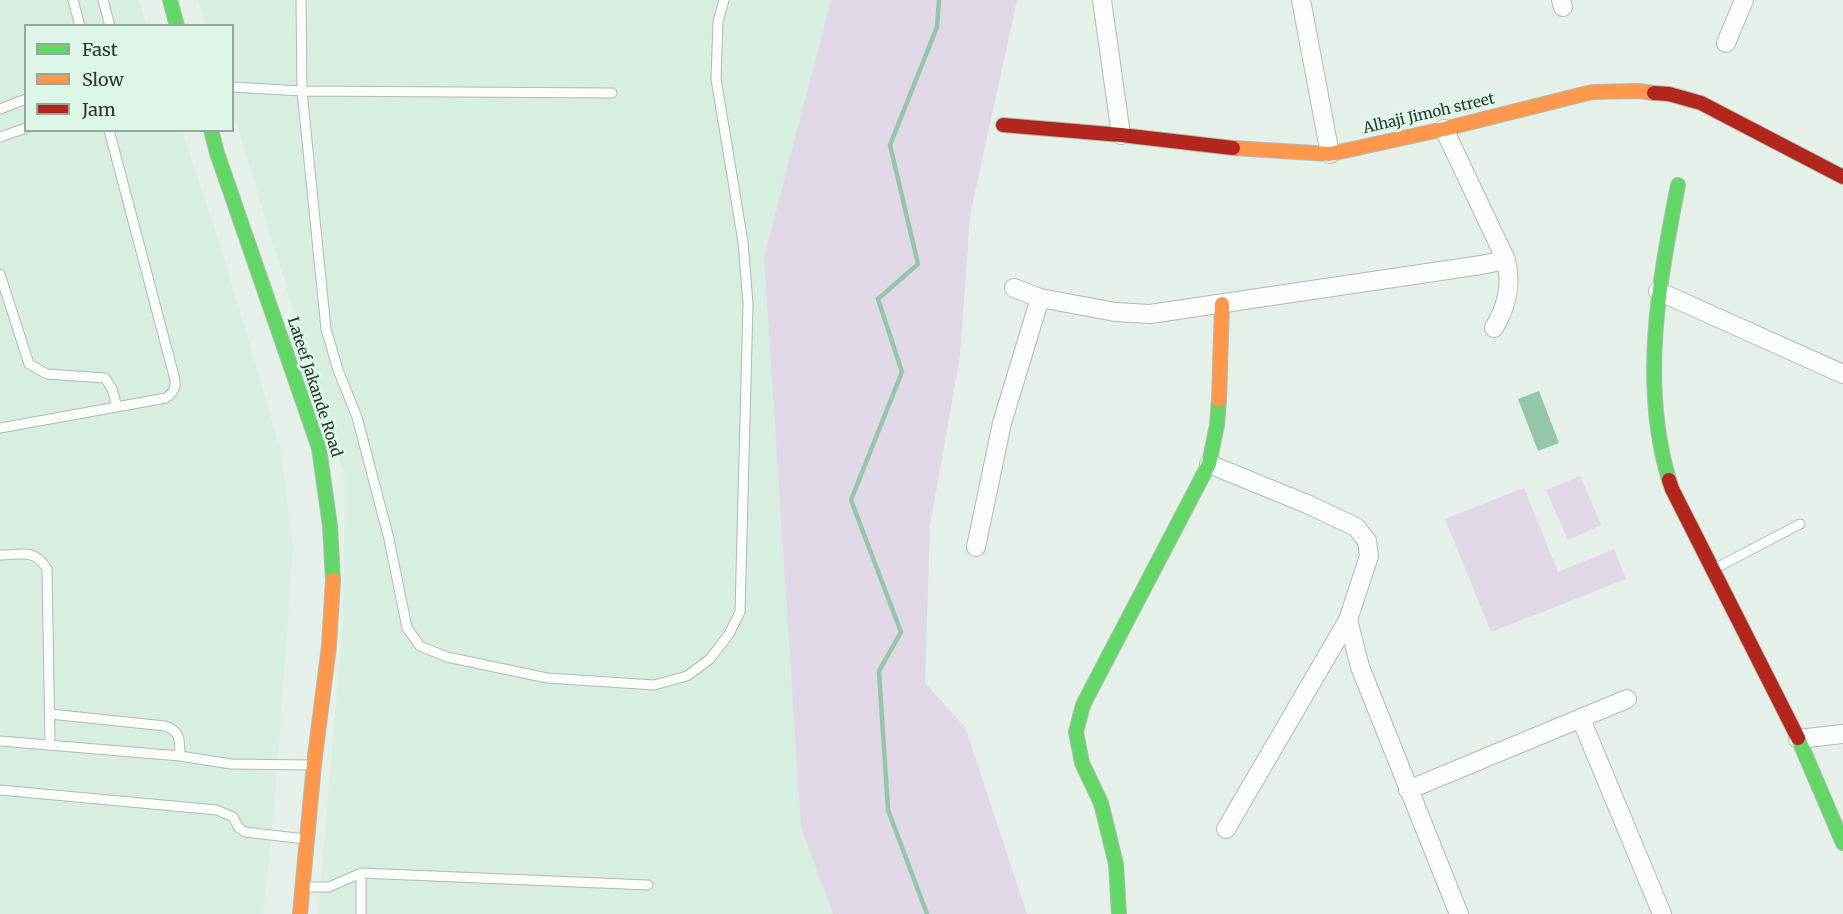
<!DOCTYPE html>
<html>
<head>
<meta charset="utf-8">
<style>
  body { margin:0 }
  #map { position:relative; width:1843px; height:914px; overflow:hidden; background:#e4f0e8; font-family:Merriweather,serif }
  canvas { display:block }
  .legend { position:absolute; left:24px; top:24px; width:210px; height:108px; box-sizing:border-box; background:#def6e7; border:2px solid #96a89d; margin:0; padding:8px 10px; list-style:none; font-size:18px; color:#2b342f }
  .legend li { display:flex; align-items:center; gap:12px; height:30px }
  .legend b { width:30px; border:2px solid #96a89d }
</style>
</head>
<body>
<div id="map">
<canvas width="1843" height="914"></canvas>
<ul class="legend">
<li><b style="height:8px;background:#63d668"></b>Fast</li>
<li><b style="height:8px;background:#ff974d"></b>Slow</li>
<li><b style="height:8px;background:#b3261e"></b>Jam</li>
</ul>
</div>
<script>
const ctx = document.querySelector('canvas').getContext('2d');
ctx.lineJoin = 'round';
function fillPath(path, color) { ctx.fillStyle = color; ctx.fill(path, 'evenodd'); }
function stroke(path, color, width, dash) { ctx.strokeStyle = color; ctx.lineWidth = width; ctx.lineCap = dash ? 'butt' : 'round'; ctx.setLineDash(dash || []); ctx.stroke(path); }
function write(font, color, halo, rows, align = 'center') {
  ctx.font = font + ' Merriweather,serif'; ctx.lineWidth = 6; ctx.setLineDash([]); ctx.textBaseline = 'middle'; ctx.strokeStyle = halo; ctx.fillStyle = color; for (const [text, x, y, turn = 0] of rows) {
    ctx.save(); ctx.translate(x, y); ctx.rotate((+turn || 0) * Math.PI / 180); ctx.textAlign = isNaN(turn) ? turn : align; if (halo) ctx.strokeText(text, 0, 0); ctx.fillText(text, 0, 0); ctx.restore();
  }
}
fillPath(new Path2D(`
  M0 0H138L147 25 26 26V130L182 131 222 251 280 448 293 548 275 798 263 914H0Z
  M198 0H831L764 257 801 826 833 914H318L343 623 345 479 233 112 232 26 206 25Z`), '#d7eee0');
fillPath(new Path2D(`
  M831 0H1017L970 215 960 356 930 525 925 683 965 727 1027 914H833L801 827 764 257Z
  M1580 476 1601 525 1568 540 1546 490Z
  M1524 488 1558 572 1614 549 1626 579 1491 632 1445 519Z`), '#e0d7e7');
fillPath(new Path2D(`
  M1539 391 1559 443 1538 451 1518 399Z`), '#94c6aa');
stroke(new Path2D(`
  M927 914 888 810 879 671 901 632 851 500 902 372 878 299 918 264 890 145 937 27 939 0`), '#94c6aa', 4.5);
const lane = new Path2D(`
  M73 0 80 26
  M103 0 110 26
  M301 0 302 91 326 329 338 370 357 417 389 539 407 628 420 646 447 657 547 678 654 685 687 676 710 659 729 634 740 612 748 304 743 242 716 79 718 22 724 0
  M232 87 302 91 612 93
  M0 109 26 99
  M0 137 26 128
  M0 274 29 364 47 374 105 378 112 389 117 407
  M0 428 166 398C174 392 177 387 174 376L109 130
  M0 555C22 555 34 548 47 569L50 745
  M1714 569 1800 524
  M50 714 165 726C182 732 179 740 180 756
  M0 741 180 756 231 764 312 765
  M0 790 217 810 233 817 239 828 245 832 305 839
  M305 887H329L361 873 648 885
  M361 914V873`);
const street = new Path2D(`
  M1102 0 1121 135
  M1301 0 1330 154
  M1561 0 1563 7
  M1726 43 1744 0
  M1444 129 1506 260C1512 285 1507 306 1494 328
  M1014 288 1040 298 1115 312 1150 314 1481 265 1506 260
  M1658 291 1843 374
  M1209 464 1307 504 1356 527 1367 541 1369 556 1348 620 1360 667 1459 914
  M976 547 1002 423 1040 298
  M1581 719 1662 914
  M1798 739 1843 734
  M1408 790 1627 699
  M1226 829 1348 620`);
const fast = new Path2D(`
  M170 0 177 26
  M211 130 217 153 319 448 330 526 333 580
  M1669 480C1640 383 1659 282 1678 185
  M1798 738 1843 843
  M1119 914 1116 864 1101 803 1082 763 1076 732 1083 705 1209 464 1217 425 1219 400`);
const slow = new Path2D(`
  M1233 148 1330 154 1444 129 1592 92 1639 91 1654 93
  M1219 400 1222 304
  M300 914 314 764 329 646 333 580`);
const jam = new Path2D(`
  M1654 93 1669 94 1701 103 1843 177
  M1003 125 1121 135 1233 148
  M1669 480 1672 489 1798 738`);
stroke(lane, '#b0bbb4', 11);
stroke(street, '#b0bbb4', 20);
stroke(fast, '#b0bbb4', 16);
stroke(slow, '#b0bbb4', 16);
stroke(jam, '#b0bbb4', 16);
stroke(lane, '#fbfdfc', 9);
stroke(street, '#fbfdfc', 18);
stroke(fast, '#63d668', 14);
stroke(slow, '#ff974d', 14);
stroke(jam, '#b3261e', 14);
write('15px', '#2b342f', '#def6e7', [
  ["Alhaji Jimoh street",1429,114,-13],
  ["Lateef Jakande Road",314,387,72]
]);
</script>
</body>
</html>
